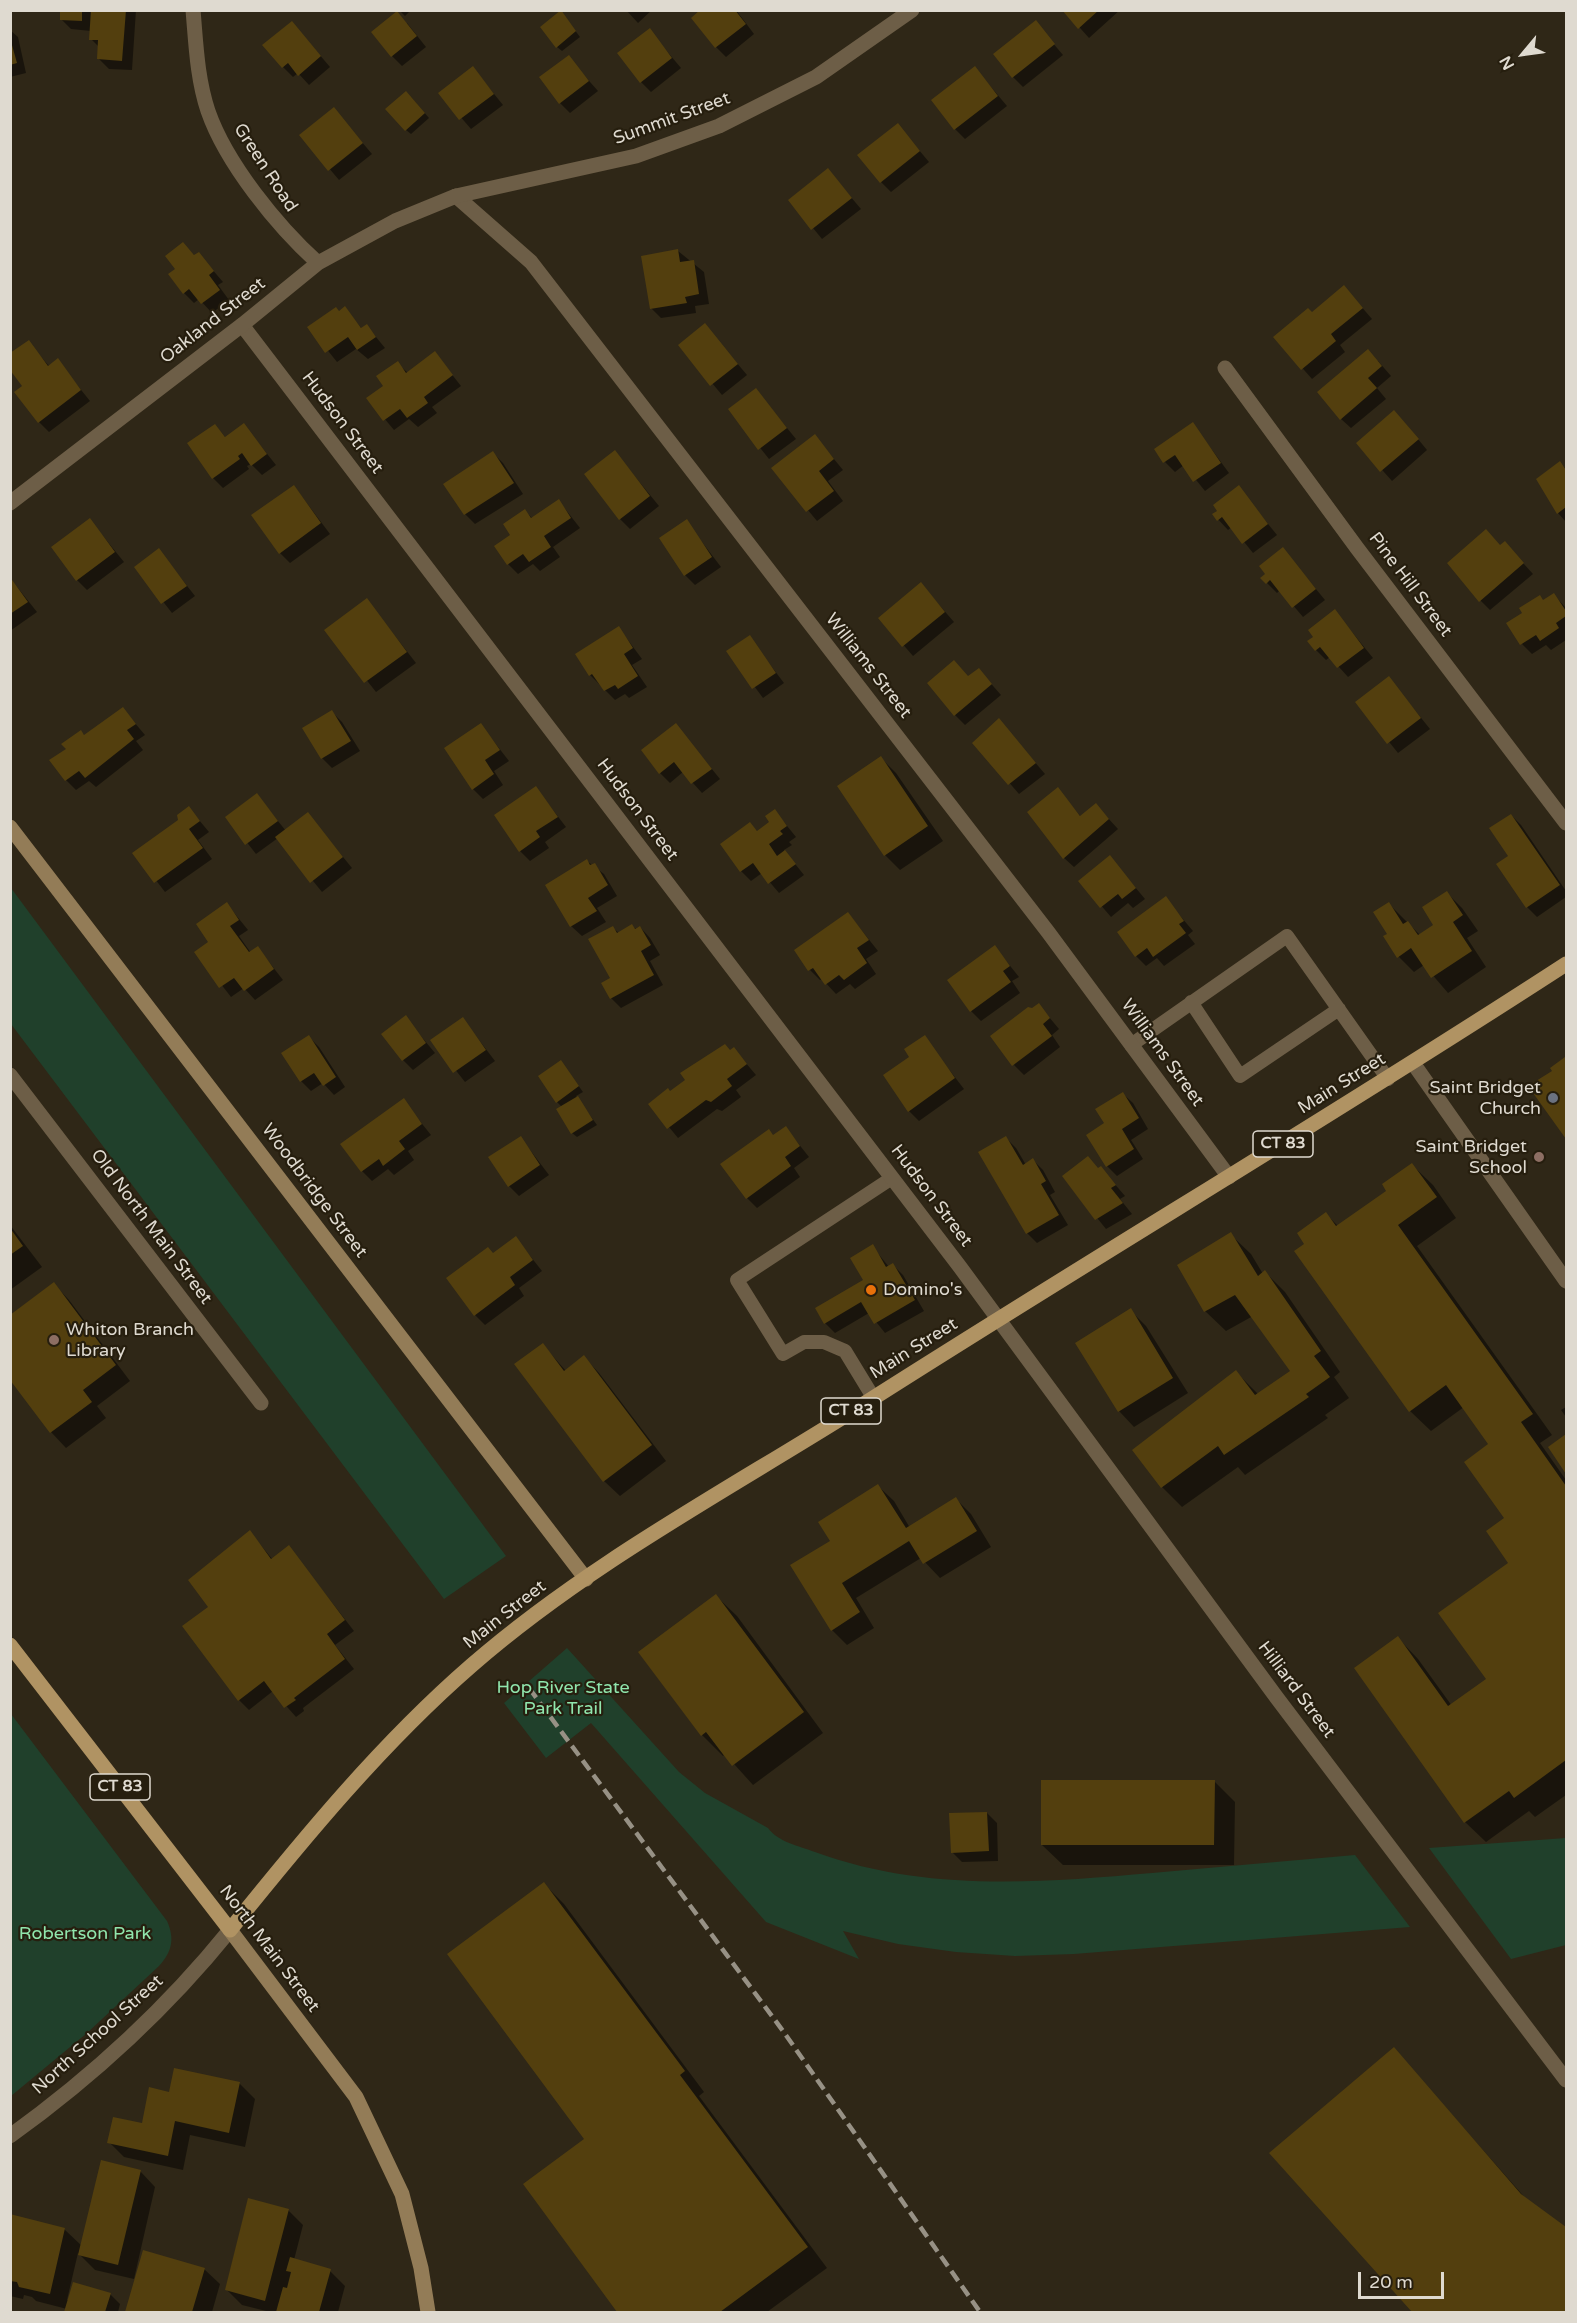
<!DOCTYPE html>
<html>
<head>
<meta charset="utf-8">
<style>
  body { margin:0 }
  #map { position:relative; width:1577px; height:2323px; overflow:hidden; background:#2f2717; font-family:"Varela Round",sans-serif }
  canvas { display:block }
  .frame { position:absolute; inset:0; border:12px solid #dfdad0; pointer-events:none }
  .north { position:absolute; left:1493px; top:24px; width:60px; height:60px; -webkit-text-stroke:4px #261e0e; paint-order:stroke; rotate:241deg; font-size:16px; font-weight:700; line-height:24px; text-align:center; color:#dfdad0 }
  .north::after { content:''; display:block; margin:auto; width:21px; height:27px; background:#dfdad0; clip-path:polygon(50% 0,100% 100%,50% 72%,0 100%) }
  .scale { position:absolute; left:1358px; top:2272px; width:86px; height:27px; box-sizing:border-box; border:3px solid #dfdad0; border-top:0; padding-left:8px; font-size:18px; line-height:21px; white-space:nowrap; color:#dfdad0; -webkit-text-stroke:4px #261e0e; paint-order:stroke }
</style>
</head>
<body>
<div id="map">
<canvas width="1577" height="2323"></canvas>
<div class="frame"></div>
<div class="north">N</div>
<div class="scale">20 m</div>
</div>
<script>
const ctx = document.querySelector('canvas').getContext('2d');
ctx.lineJoin = 'round';
function fillPath(path, color) { ctx.fillStyle = color; ctx.fill(path, 'evenodd'); }
function stroke(path, color, width, dash) { ctx.strokeStyle = color; ctx.lineWidth = width; ctx.lineCap = dash ? 'butt' : 'round'; ctx.setLineDash(dash || []); ctx.stroke(path); }
function write(font, color, halo, rows, align = 'center') {
  ctx.font = font + ' "Varela Round",sans-serif'; ctx.lineWidth = 4.5; ctx.setLineDash([]); ctx.textBaseline = 'middle'; ctx.strokeStyle = halo; ctx.fillStyle = color; for (const [text, x, y, turn = 0] of rows) {
    ctx.save(); ctx.translate(x, y); ctx.rotate((+turn || 0) * Math.PI / 180); ctx.textAlign = isNaN(turn) ? turn : align; if (halo) ctx.strokeText(text, 0, 0); ctx.fillText(text, 0, 0); ctx.restore();
  }
}
fillPath(new Path2D(`
  M11 888 506 1556 444 1599 11 1024Z
  M567 1648 679 1772 705 1793 768 1828C778 1842 799 1846 815 1852 924 1892 1038 1883 1152 1873 1219 1867 1287 1861 1355 1855L1410 1927 1074 1954 1015 1956 956 1952 898 1944 843 1931 859 1959 766 1922 591 1723 546 1758 504 1703Z
  M11 1714 167 1921C175 1939 172 1952 159 1966L87 2033 11 2096Z
  M1566 1838V1945L1511 1959 1429 1848Z`), '#20402b');
fillPath(new Path2D(`
  M62 10H136L132 70 109 69 99 59V47L91 39V31L71 29 61 19Z
  M399 10H411L405 16Z
  M626 10H652L638 23Z
  M702 10H736L754 34 726 57 716 47Z
  M1064 10H1120L1089 38Z
  M565 17 580 37 562 51 557 47Z
  M1035 22 1063 55 1023 87 1013 77Z
  M407 23 426 47 402 66 392 56Z
  M10 30 18 37 26 73 10 77Z
  M649 30 681 68 651 92 641 82Z
  M301 33 330 67 309 85 298 73 293 77 283 67Z
  M568 57 598 91 570 113 560 103Z
  M473 68 503 105 471 129 440 93Z
  M975 68 1007 106 965 139 955 129Z
  M411 97 429 118 411 134 406 130Z
  M334 109 372 154 339 180 301 135Z
  M898 125 929 162 891 192 881 182Z
  M828 170 861 209 822 239 790 200Z
  M183 244 195 256 199 254 223 282 218 285 229 300 212 313 199 299 194 303 184 293 177 269Z
  M678 251 704 272 709 304 695 306 696 313 661 318 651 308Z
  M1353 297 1372 319 1340 345 1345 352 1312 379 1275 337 1312 314Z
  M345 308 362 329 367 326 385 348 368 359 356 349 337 362 309 327Z
  M705 325 747 375 722 395 680 345Z
  M28 342 49 366 57 360 90 401 49 432 39 422Z
  M435 353 461 386 432 407 437 413 418 427 409 419 394 430 368 399 385 386 397 363 408 373Z
  M1378 361 1391 376 1377 388 1386 399 1351 428 1341 419Z
  M756 390 796 439 769 459 730 410Z
  M1404 422 1427 450 1392 481 1358 443Z
  M1193 424 1229 473 1205 491 1184 465 1175 472 1165 462Z
  M215 425 226 438 244 425 276 465 262 475 251 464 247 466 249 469 223 488 213 478Z
  M815 436 843 470 828 481 843 501 817 521 773 468Z
  M615 452 659 506 630 529 620 519Z
  M493 453 503 463 523 494 475 524 465 514Z
  M1560 463 1566 469V522L1558 513Z
  M294 486 330 534 290 563 280 553Z
  M1238 487 1277 535 1253 553 1232 527 1228 530 1214 515Z
  M559 501 580 528 553 547 560 557 540 571 533 564 518 574 508 564 512 535 525 511 533 519Z
  M90 520 124 562 87 590 77 580Z
  M686 521 721 567 695 585 685 575Z
  M1505 543 1533 574 1490 610 1480 600 1501 546Z
  M1283 549 1325 600 1303 617 1280 590 1277 593 1267 583Z
  M159 550 195 596 172 613 136 567Z
  M10 578 37 612 10 631Z
  M921 584 954 622 913 656 880 618Z
  M1554 595 1566 608V640L1551 650 1546 645 1532 654 1522 644 1544 601Z
  M367 600 416 663 376 692 327 630Z
  M1335 611 1373 658 1348 677 1330 657 1326 660 1316 650 1315 637Z
  M619 628 642 659 632 665 647 687 629 698 625 694 615 700 590 675Z
  M749 637 784 683 763 698 728 651Z
  M979 670 1001 695 965 725 955 715 969 678Z
  M1389 678 1430 729 1398 753 1357 702Z
  M123 709 145 735 136 741 143 750 96 787 89 781 76 790 66 780 68 749 81 732 85 736Z
  M332 712 342 722 360 751 332 768 322 758Z
  M999 720 1045 774 1019 794 975 743Z
  M481 725 509 761 494 771 503 785 483 799 473 789Z
  M676 725 720 779 702 793 683 772 670 783 660 773Z
  M881 758 896 773 943 841 900 870 885 855Z
  M536 788 566 827 545 842 549 848 530 861 520 851Z
  M1058 789 1081 817 1096 805 1118 829 1074 867 1064 858Z
  M257 795 286 831 308 814 352 868 322 892 278 838 256 854 227 817Z
  M189 808 209 832 198 840 212 859 165 892 135 853 179 821Z
  M775 811 796 837 789 842 792 845 784 850 804 875 779 893 762 873 751 881 741 871 750 824 758 832 771 823Z
  M1511 815 1521 825 1566 891V897L1537 917 1527 907 1498 865 1510 856Z
  M1110 857 1145 899 1133 908 1128 903 1111 917 1080 881Z
  M587 861 604 874 617 896 597 908 606 922 582 936 571 926Z
  M1447 893 1462 908 1478 931 1467 938 1486 967 1448 993 1424 965 1414 972 1399 957 1390 934 1389 904 1420 935 1435 925Z
  M1165 898 1193 931 1188 935 1195 944 1164 966 1157 958 1146 966 1136 956Z
  M227 904 248 930 239 936 251 953 258 948 283 980 255 1000 244 988 231 997 196 952 210 942Z
  M848 913 878 951 866 959 876 974 855 989 850 984 836 994 822 979 820 980 810 970 796 951Z
  M640 927 650 938 660 955 650 961 663 985 621 1008 611 998 613 928 619 933Z
  M995 947 1019 977 1012 981 1020 993 981 1021 971 1011Z
  M1039 1005 1059 1029 1052 1035 1060 1047 1024 1075 1014 1065 1032 1010Z
  M405 1017 435 1053 413 1070 403 1060Z
  M463 1019 495 1061 465 1082 432 1040Z
  M309 1037 319 1047 345 1087 334 1095 323 1083 311 1091 301 1081Z
  M924 1037 964 1089 919 1121 909 1111 911 1057Z
  M734 1049 756 1075 736 1090 741 1097 722 1111 717 1109 678 1138 650 1104 671 1093Z
  M1565 1059 1566 1061V1137L1530 1086 1554 1071Z
  M565 1067 583 1092 576 1096 597 1125 577 1137 572 1133 562 1107 557 1102Z
  M1122 1093 1133 1103 1148 1129 1131 1140 1143 1159 1117 1176 1107 1166Z
  M403 1100 431 1135 408 1151 414 1160 394 1175 388 1169 372 1181 362 1171Z
  M786 1128 809 1157 794 1168 800 1177 757 1208 747 1198 774 1136Z
  M521 1138 549 1175 519 1196 509 1186Z
  M1006 1138 1016 1148 1026 1165 1033 1160 1043 1170 1055 1192 1050 1195 1068 1225 1037 1243 1027 1233Z
  M1412 1165 1433 1185 1456 1218 1417 1246 1552 1435 1540 1443 1566 1480V1795L1535 1817 1529 1811 1486 1842 1465 1822 1398 1638 1418 1659 1452 1706 1488 1680 1510 1563 1506 1518 1490 1444 1464 1407 1431 1431 1410 1411 1306 1244 1326 1214 1339 1227 1388 1191Z
  M1101 1168 1125 1196 1120 1199 1132 1214 1106 1229 1064 1177Z
  M10 1225 42 1267 10 1290Z
  M1230 1234 1251 1254 1263 1274 1265 1272 1285 1292 1340 1372 1334 1377 1349 1398 1325 1415 1328 1418 1245 1475 1238 1467 1182 1507 1162 1487 1236 1372 1258 1394 1292 1371 1253 1316 1226 1331 1205 1311Z
  M516 1238 542 1271 519 1288 524 1296 485 1325 475 1315 494 1255Z
  M872 1246 889 1267 893 1265 903 1275 924 1311 885 1333 869 1313 835 1333 825 1323 865 1281Z
  M54 1284 69 1300 130 1381 97 1406 106 1418 66 1448 51 1432 10 1378Z
  M1130 1310 1146 1326 1188 1393 1134 1427 1119 1411 1077 1344Z
  M543 1345 566 1371 584 1357 599 1373 666 1461 620 1496 604 1481Z
  M1566 1407V1417L1561 1410Z
  M878 1486 894 1501 910 1528 956 1499 971 1514 991 1547 940 1578 921 1558 856 1598 874 1628 847 1645 832 1630V1541Z
  M250 1532 273 1560 289 1547 354 1631 335 1645 354 1669 303 1708 304 1711 296 1717 273 1691 249 1710 239 1700 210 1608Z
  M716 1596 737 1616 823 1733 753 1785 725 1754 723 1756 702 1735 640 1652Z
  M1214 1781 1235 1802 1234 1865H1063L1042 1845Z
  M987 1813 997 1823 998 1861 962 1862 952 1852Z
  M544 1884 564 1904 704 2092 699 2096 827 2268 767 2312H619L525 2185 587 2139Z
  M1394 2049 1527 2200 1566 2229V2312H1414L1271 2154Z
  M239 2083 255 2099 245 2147 190 2135 183 2170 124 2157 109 2142 143 2125 170 2093Z
  M140 2171 155 2187 134 2279 95 2270 78 2253 67 2300 110 2294 120 2304 118 2312H66L67 2309 36 2301 32 2297 24 2295 23 2299 10 2296V2216L64 2229 82 2246Z
  M288 2210 303 2225 294 2260 330 2271 345 2286 338 2312H270L242 2305 227 2290Z
  M144 2251 204 2269 220 2284 212 2312H127Z`), '#0007');
fillPath(new Path2D(`
  M60 10H82V21L60 20Z
  M91 10H126L122 61 97 59 98 40H89Z
  M561 10 576 31 556 48 540 27Z
  M700 10H735L746 24 715 48 691 18Z
  M1062 10H1099L1078 29Z
  M397 11 417 36 391 57 371 32Z
  M1036 20 1055 44 1012 78 993 54Z
  M292 21 321 56 298 76 288 63 282 68 262 45Z
  M650 28 672 58 640 83 617 53Z
  M10 38 17 63 10 65Z
  M569 55 589 81 559 104 539 77Z
  M473 66 494 94 459 120 438 93Z
  M975 66 998 96 954 130 931 100Z
  M406 91 425 113 405 131 385 109Z
  M334 107 363 143 328 171 299 135Z
  M898 123 920 151 880 183 857 155Z
  M828 168 852 198 811 230 788 200Z
  M183 242 194 255 199 252 214 271 209 275 220 290 201 304 189 289 183 294 168 274 175 269 165 256Z
  M678 249 680 262 694 260 699 294 685 297 687 303 650 309 641 256Z
  M1344 285 1363 308 1331 334 1336 341 1301 370 1273 337 1308 308 1312 312Z
  M345 306 361 328 367 324 376 337 357 350 348 337 325 353 307 327 336 307 339 311Z
  M705 323 738 364 710 386 678 345Z
  M29 340 48 366 58 358 81 390 38 423 14 392 22 386 10 370V353Z
  M1368 349 1382 366 1368 378 1377 388 1340 420 1317 392Z
  M435 351 453 375 424 397 428 403 407 418 400 409 383 421 366 398 383 386 376 376 398 361 406 373Z
  M756 388 787 428 758 450 728 409Z
  M1394 410 1419 439 1380 472 1356 443Z
  M1193 422 1221 463 1193 482 1175 455 1163 463 1154 449Z
  M244 423 267 454 251 466 242 453 238 456 240 459 212 479 187 443 215 424 225 437Z
  M815 434 834 459 819 471 834 491 806 512 771 468Z
  M615 450 650 496 619 520 584 474Z
  M493 451 514 483 464 515 443 484Z
  M1560 461 1566 470V507L1557 514 1536 479Z
  M294 485 321 523 279 554 251 515Z
  M1239 485 1268 524 1242 544 1222 517 1217 521 1212 514 1217 511 1213 505Z
  M559 499 571 518 544 536 551 547 529 562 523 554 507 565 494 546 510 535 503 524 525 509 531 518Z
  M90 518 115 552 76 581 51 547Z
  M687 519 712 557 684 576 659 538Z
  M1486 529 1500 545 1505 541 1524 563 1479 602 1447 563Z
  M1283 547 1316 589 1292 608 1270 580 1266 584 1260 578 1265 574 1259 566Z
  M159 548 187 586 161 604 134 567Z
  M10 577 28 602 10 614Z
  M921 582 945 612 902 647 878 618Z
  M1554 593 1566 611V616L1556 623 1559 628 1540 641 1536 635 1520 645 1506 623 1522 613 1519 608 1540 595 1543 600Z
  M367 598 407 652 364 683 324 630Z
  M1335 609 1364 648 1337 668 1320 647 1315 651 1307 641 1313 637 1308 630Z
  M619 626 633 648 624 654 638 676 618 689 615 685 604 691 592 674 589 676 575 654Z
  M750 635 776 673 752 689 726 651Z
  M954 660 968 676 979 668 992 684 954 716 927 683Z
  M1389 676 1421 718 1387 744 1355 702Z
  M123 707 136 724 127 730 134 739 85 778 79 771 65 781 49 760 66 749 61 744 81 730 84 735Z
  M332 710 351 741 321 759 302 728Z
  M999 718 1036 763 1008 785 972 743Z
  M481 723 500 750 485 760 494 774 472 790 444 748Z
  M676 723 712 769 691 784 674 762 659 774 641 750Z
  M881 756 928 826 884 856 837 786Z
  M536 786 558 817 536 831 540 837 519 852 494 815Z
  M1058 787 1080 816 1096 803 1109 819 1063 859 1027 812Z
  M257 793 278 821 245 845 225 817Z
  M189 806 200 821 189 829 203 848 154 883 132 853 178 820 177 815Z
  M775 809 787 826 780 831 783 834 769 844 777 856 785 850 796 864 768 884 753 863 740 872 720 844 750 822 757 831 769 822 765 816Z
  M308 812 343 857 310 883 275 837Z
  M1511 814 1560 885 1526 908 1496 864 1508 856 1489 828Z
  M1110 855 1136 888 1122 899 1118 894 1100 908 1078 881Z
  M587 859 590 865 595 863 608 885 588 898 597 911 570 927 545 885Z
  M1447 891 1463 915 1453 922 1472 951 1431 978 1411 948 1397 958 1383 936 1387 934 1373 912 1389 902 1403 924 1408 921 1418 935 1433 925 1422 907Z
  M1166 896 1184 921 1179 924 1186 933 1153 957 1147 948 1135 957 1117 932Z
  M227 902 239 920 230 926 249 952 258 946 274 969 244 991 234 978 219 988 194 952 208 942 196 924Z
  M848 912 869 940 857 948 867 963 844 980 839 975 825 985 813 968 808 971 794 950Z
  M632 924 635 929 640 926 651 945 641 951 654 975 610 999 601 983 610 978 588 939 613 926 617 933Z
  M995 945 1010 966 1003 971 1011 982 970 1012 947 980Z
  M1039 1003 1050 1018 1043 1024 1052 1036 1012 1066 990 1036 1028 1007 1032 1008Z
  M406 1015 426 1043 402 1061 381 1034Z
  M463 1017 486 1050 453 1073 430 1040Z
  M309 1035 336 1077 323 1086 314 1073 300 1082 281 1053Z
  M925 1035 955 1078 908 1112 883 1075 909 1057 904 1049Z
  M725 1044 730 1050 734 1047 747 1064 727 1079 732 1086 711 1102 706 1100 667 1129 648 1104 668 1088 670 1091 685 1080 680 1073Z
  M1565 1057 1566 1059V1139L1528 1086 1552 1071 1550 1068Z
  M561 1060 579 1086 556 1103 538 1076Z
  M1123 1092 1139 1118 1122 1129 1134 1149 1106 1167 1086 1135 1104 1123 1095 1109Z
  M578 1096 593 1120 571 1134 556 1109Z
  M404 1098 422 1124 399 1141 405 1149 383 1166 379 1159 361 1172 340 1144Z
  M786 1126 800 1146 785 1157 791 1166 746 1199 720 1164 769 1129 773 1135Z
  M521 1136 540 1165 508 1187 488 1157Z
  M1006 1136 1023 1165 1033 1158 1046 1181 1041 1184 1059 1215 1026 1234 978 1152Z
  M1088 1156 1098 1168 1101 1166 1116 1185 1111 1188 1123 1203 1095 1220 1062 1176Z
  M1412 1163 1437 1197 1398 1225 1533 1414 1521 1422 1566 1486V1760L1514 1798 1509 1791 1464 1823 1354 1668 1398 1636 1448 1706 1486 1679 1438 1613 1508 1563 1486 1531 1504 1518 1464 1462 1488 1444 1446 1385 1409 1412 1294 1251 1304 1244 1297 1233 1326 1212 1336 1226 1386 1191 1382 1184Z
  M10 1228 23 1246 10 1255Z
  M1231 1232 1258 1276 1265 1270 1321 1351 1314 1356 1330 1377 1306 1394 1309 1397 1224 1455 1218 1446 1161 1488 1132 1450 1236 1370 1255 1395 1290 1371 1235 1295 1204 1312 1177 1265Z
  M516 1236 533 1260 510 1277 515 1285 474 1316 446 1278 488 1247 493 1253Z
  M873 1244 886 1267 893 1263 915 1300 874 1324 861 1302 824 1324 815 1308 863 1280 850 1258Z
  M54 1282 116 1365 83 1390 92 1402 50 1433 10 1380V1315Z
  M1131 1308 1173 1378 1118 1412 1075 1343Z
  M543 1343 564 1371 584 1355 652 1445 603 1482 514 1364Z
  M1566 1434V1474L1548 1447Z
  M878 1484 906 1528 956 1497 977 1531 923 1564 909 1541 842 1583 860 1612 831 1631 790 1565 830 1541 818 1522Z
  M250 1530 271 1559 289 1545 345 1620 327 1634 345 1659 294 1698 296 1700 284 1708 264 1681 238 1701 182 1626 208 1607 188 1580Z
  M716 1594 804 1712 732 1766 706 1732 701 1736 638 1652Z
  M1041 1780H1215L1214 1845H1041Z
  M987 1812 989 1851 951 1853 949 1813Z
  M544 1882 685 2071 680 2075 808 2247 720 2312H617L523 2184 584 2139 447 1954Z
  M1394 2047 1521 2194 1566 2227V2312H1412L1269 2153Z
  M174 2068 240 2082 229 2133 175 2121 168 2156 107 2143 113 2117 142 2123 149 2087 169 2092Z
  M101 2160 141 2170 118 2265 78 2255Z
  M248 2198 289 2209 265 2301 225 2290Z
  M10 2214 65 2228 50 2294 19 2287 17 2282 10 2281Z
  M143 2250 205 2268 192 2312H125Z
  M290 2257 331 2269 319 2312H276L283 2287 287 2288 291 2272 286 2271Z
  M73 2282 111 2293 105 2312H64Z`), '#533f0e');
stroke(new Path2D(`
  M1191 1002 1240 1076 1339 1009
  M1131 1045 1287 936 1388 1079
  M873 1397 845 1351 824 1342H804L783 1354 737 1280 892 1178`), '#6d5e47', 14);
stroke(new Path2D(`
  M456 196 531 262 1048 932 1229 1177
  M242 325 960 1267 1277 1698 1566 2080
  M1225 368 1357 548 1566 823
  M1413 1063 1566 1281
  M10 1075 261 1403
  M10 2136C92 2077 167 2008 230 1930`), '#6d5e47', 15);
stroke(new Path2D(`
  M193 10C196 44 197 78 208 111 226 163 277 226 318 263
  M10 503 242 325 318 263 395 221 456 196 636 156 719 126 816 77 912 10`), '#6d5e47', 15);
stroke(new Path2D(`
  M10 827 586 1579
  M230 1930 356 2097 402 2194 421 2268 428 2312`), '#937c57', 15);
stroke(new Path2D(`
  M10 1645 230 1930C304 1838 382 1743 472 1665 587 1565 724 1492 853 1411 1089 1260 1331 1117 1566 964`), '#b09363', 15);
stroke(new Path2D(`
  M529 1688 783 2031 980 2312`), '#979185', 4.5, [12, 6]);
for (const [x, y, r, color] of [
  [1553,1098,6,"#6b7280"],
  [1539,1157,6,"#8d6e63"],
  [871,1290,6,"#e8710a"],
  [54,1340,6,"#8d6e63"]
]) { const dot = new Path2D(); dot.arc(x, y, r, 0, 2 * Math.PI); ctx.fillStyle = color; ctx.fill(dot); stroke(dot, '#261e0e', 2); }
for (const [x, y, w] of [
  [1283,1144,60],
  [851,1411,60],
  [120,1787,60]
]) { const box = new Path2D(); box.roundRect(x - w / 2, y - 13, w, 26, 4.5); ctx.fillStyle = '#261e0e'; ctx.fill(box); stroke(box, '#dfdad0', 1.5); }
write('bold 16px', '#dfdad0', null, [
  ["CT 83",1283,1144],
  ["CT 83",851,1411],
  ["CT 83",120,1787]
]);
write('18px', '#dfdad0', '#261e0e', [
  ["Summit Street",672,119,-20],
  ["Green Road",265,168,57],
  ["Oakland Street",213,321,-38],
  ["Hudson Street",342,423,53],
  ["Pine Hill Street",1410,585,53],
  ["Williams Street",868,666,52],
  ["Hudson Street",637,810,53],
  ["Williams Street",1162,1053,54],
  ["Main Street",1342,1084,-32],
  ["Woodbridge Street",314,1191,53],
  ["Hudson Street",931,1196,53],
  ["Old North Main Street",151,1227,53],
  ["Main Street",914,1349,-32],
  ["Main Street",505,1615,-38],
  ["Hilliard Street",1296,1690,53],
  ["North Main Street",269,1949,53],
  ["North School Street",98,2035,-42]
]);
write('18px', '#dfdad0', '#261e0e', [
  ["Saint Bridget",1541,1088],
  ["Church",1541,1109],
  ["Saint Bridget",1527,1147],
  ["School",1527,1168],
  ["Domino's",883,1290,"left"],
  ["Whiton Branch",66,1330,"left"],
  ["Library",66,1351,"left"]
], 'right');
write('18px', '#90e6ad', '#261e0e', [
  ["Hop River State",563,1688],
  ["Park Trail",563,1709],
  ["Robertson Park",85,1934]
]);
</script>
</body>
</html>
